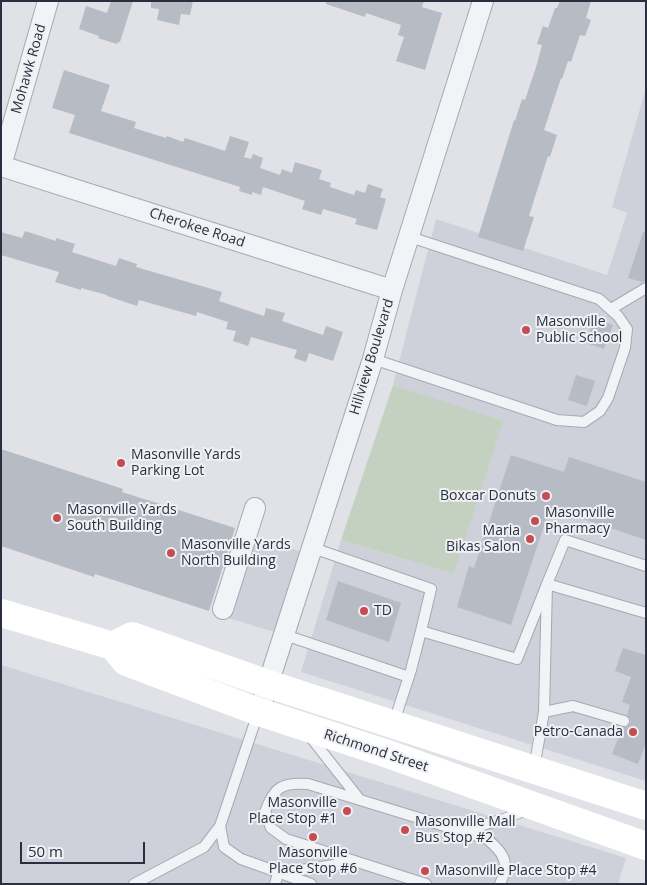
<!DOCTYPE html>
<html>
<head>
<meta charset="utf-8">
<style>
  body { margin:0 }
  #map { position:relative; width:647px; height:885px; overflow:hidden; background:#e0e2e8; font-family:"Open Sans",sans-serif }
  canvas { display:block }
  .frame { position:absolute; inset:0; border:2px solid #292f3e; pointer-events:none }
  .scale { position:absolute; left:20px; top:842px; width:125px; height:22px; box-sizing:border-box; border:2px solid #292f3e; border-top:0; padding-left:6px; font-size:15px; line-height:18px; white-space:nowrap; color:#292f3e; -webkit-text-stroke:4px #eff1f5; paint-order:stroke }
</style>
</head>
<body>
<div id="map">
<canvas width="647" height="885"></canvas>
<div class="frame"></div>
<div class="scale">50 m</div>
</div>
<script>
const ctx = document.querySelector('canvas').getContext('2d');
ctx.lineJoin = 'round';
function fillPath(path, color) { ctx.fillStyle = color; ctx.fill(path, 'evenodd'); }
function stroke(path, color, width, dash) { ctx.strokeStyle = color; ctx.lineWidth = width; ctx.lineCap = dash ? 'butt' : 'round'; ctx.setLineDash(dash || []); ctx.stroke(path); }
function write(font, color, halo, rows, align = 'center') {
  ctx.font = font + ' "Open Sans",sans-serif'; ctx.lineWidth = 4; ctx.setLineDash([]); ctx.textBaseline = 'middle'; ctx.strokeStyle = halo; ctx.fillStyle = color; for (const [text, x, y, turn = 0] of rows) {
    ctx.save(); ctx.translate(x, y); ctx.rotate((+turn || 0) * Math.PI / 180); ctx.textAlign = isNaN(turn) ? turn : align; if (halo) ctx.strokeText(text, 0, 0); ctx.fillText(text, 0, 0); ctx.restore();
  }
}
fillPath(new Path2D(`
  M646 88V781L301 672 341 540 454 574 502 422 393 385 436 219 607 275 627 213 612 207Z
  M250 536 306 553 281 634 225 617Z
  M1 665 626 858 618 884H1Z`), '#ced1da');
fillPath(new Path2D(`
  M393 385 503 421 454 574 341 540Z`), '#c4d1c1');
fillPath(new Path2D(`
  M111 1H133L120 42H118L117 44 98 38 99 36 79 29 86 6 107 13Z
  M151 1H193L190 15 181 14 179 25 157 20 159 9 151 8Z
  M326 1H424L422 7 442 13 425 70 396 61 404 37 398 35 401 25 366 13 365 17 326 4Z
  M560 1H591L586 18 591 20 585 36 580 35 571 62 568 61 562 79 561 78 544 130 557 135 550 157 548 156 529 216 534 217 523 251 478 237 514 120 515 121 522 99 525 100 537 64 542 45 537 44 543 26 548 28 555 8H557Z
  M64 70 110 85 101 111 136 122 134 128 166 138 167 136 183 142 185 138 225 151 230 136 249 142 244 157 251 159 253 154 263 158 260 168 280 175 282 169 292 173 295 162 322 170 319 179 331 183 330 187 354 195 356 190 365 193 368 184 383 189 380 197 386 199 377 230 355 224 357 219 323 209 321 215 302 209 305 201 263 187 261 195 252 192V195L239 191 240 187 69 133 75 115 52 108Z
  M25 231 56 241V238L75 244 72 252 116 266 119 258 137 264 136 267 222 292 219 301 264 316 266 308 285 313 282 321 323 335 326 326 343 332 333 361 309 353 306 362 294 358 297 350 251 337 248 346 233 341 236 331 226 329 228 322 197 312 196 316 139 300 137 306 107 296V295L81 288V290L55 282 59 272 1 255V232L22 238Z
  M643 232H646V281L642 282 628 278Z
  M594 318 613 325 604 349 586 343Z
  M576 375 595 381 587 406 568 400Z
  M1 449 123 489 122 492 235 528 209 611 95 574 94 577 1 546Z
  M511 455 564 472 569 457 646 482V540L550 508 511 625 457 607 469 566 474 568Z
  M338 581 401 603 389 642 326 620Z
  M623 648 646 655V743L638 764 612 754 622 728 628 726 631 722 630 719 627 715 630 705 622 702 631 677 615 671Z`), '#b7bbc4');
const service = new Path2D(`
  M611 309 646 288
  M373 359 557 420 584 422 600 411 608 398 625 348 627 329 618 316 599 299 410 237
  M313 548 431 589 421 631
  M285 635 409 677
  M544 712 573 706 624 721
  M394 722 411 670 421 631 517 659 547 584 646 613
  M308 734 360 800
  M534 768 544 712 547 584 565 540 646 566
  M220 826 224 847 241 859 311 884
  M462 831 504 819 529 809
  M282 873 354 862
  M134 884 204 847 220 826 258 713
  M275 884 278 874
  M426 884 286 839 271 828 265 812C274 787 282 782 308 784L487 839C504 853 510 862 500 884`);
const minor = new Path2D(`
  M48 1 1 166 392 290
  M223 609 255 508
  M259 712 373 359 392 290 483 1`);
stroke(service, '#a5a9b2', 12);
stroke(minor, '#a5a9b2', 22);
stroke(service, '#f2f3f6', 10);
stroke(minor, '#f2f3f6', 20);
stroke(new Path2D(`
  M1 613 113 646 126 662 259 712 385 753 646 846
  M113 646 132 636 268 684 646 806`), '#fff', 28);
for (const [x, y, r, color] of [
  [526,330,5,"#c54c52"],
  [121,463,5,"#c54c52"],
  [546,496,5,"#c54c52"],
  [57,518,5,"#c54c52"],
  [535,521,5,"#c54c52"],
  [530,539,5,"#c54c52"],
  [171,553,5,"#c54c52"],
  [364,611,5,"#c54c52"],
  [633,732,5,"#c54c52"],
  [347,811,5,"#c54c52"],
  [405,830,5,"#c54c52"],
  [313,837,5,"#c54c52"],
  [425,871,5,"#c54c52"]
]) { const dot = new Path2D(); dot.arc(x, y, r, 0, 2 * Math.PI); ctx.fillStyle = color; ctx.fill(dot); stroke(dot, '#eff1f5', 2); }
write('14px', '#292f3e', '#eff1f5', [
  ["Mohawk Road",29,69,-74],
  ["Cherokee Road",197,228,18],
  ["Hillview Boulevard",372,357,-73],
  ["Richmond Street",376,751,18]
]);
write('14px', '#292f3e', '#eff1f5', [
  ["Masonville",536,322],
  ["Public School",536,338],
  ["Masonville Yards",131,455],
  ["Parking Lot",131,471],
  ["Boxcar Donuts",536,496,"right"],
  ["Masonville Yards",67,510],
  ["South Building",67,526],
  ["Masonville",545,513],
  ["Pharmacy",545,529],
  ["Maria",520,531,"right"],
  ["Bikas Salon",520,547,"right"],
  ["Masonville Yards",181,545],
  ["North Building",181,561],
  ["TD",374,611],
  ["Petro-Canada",623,732,"right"],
  ["Masonville",337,803,"right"],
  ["Place Stop #1",337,819,"right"],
  ["Masonville Mall",415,822],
  ["Bus Stop #2",415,838],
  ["Masonville",313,853,"center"],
  ["Place Stop #6",313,869,"center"],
  ["Masonville Place Stop #4",435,871]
], 'left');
</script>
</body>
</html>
